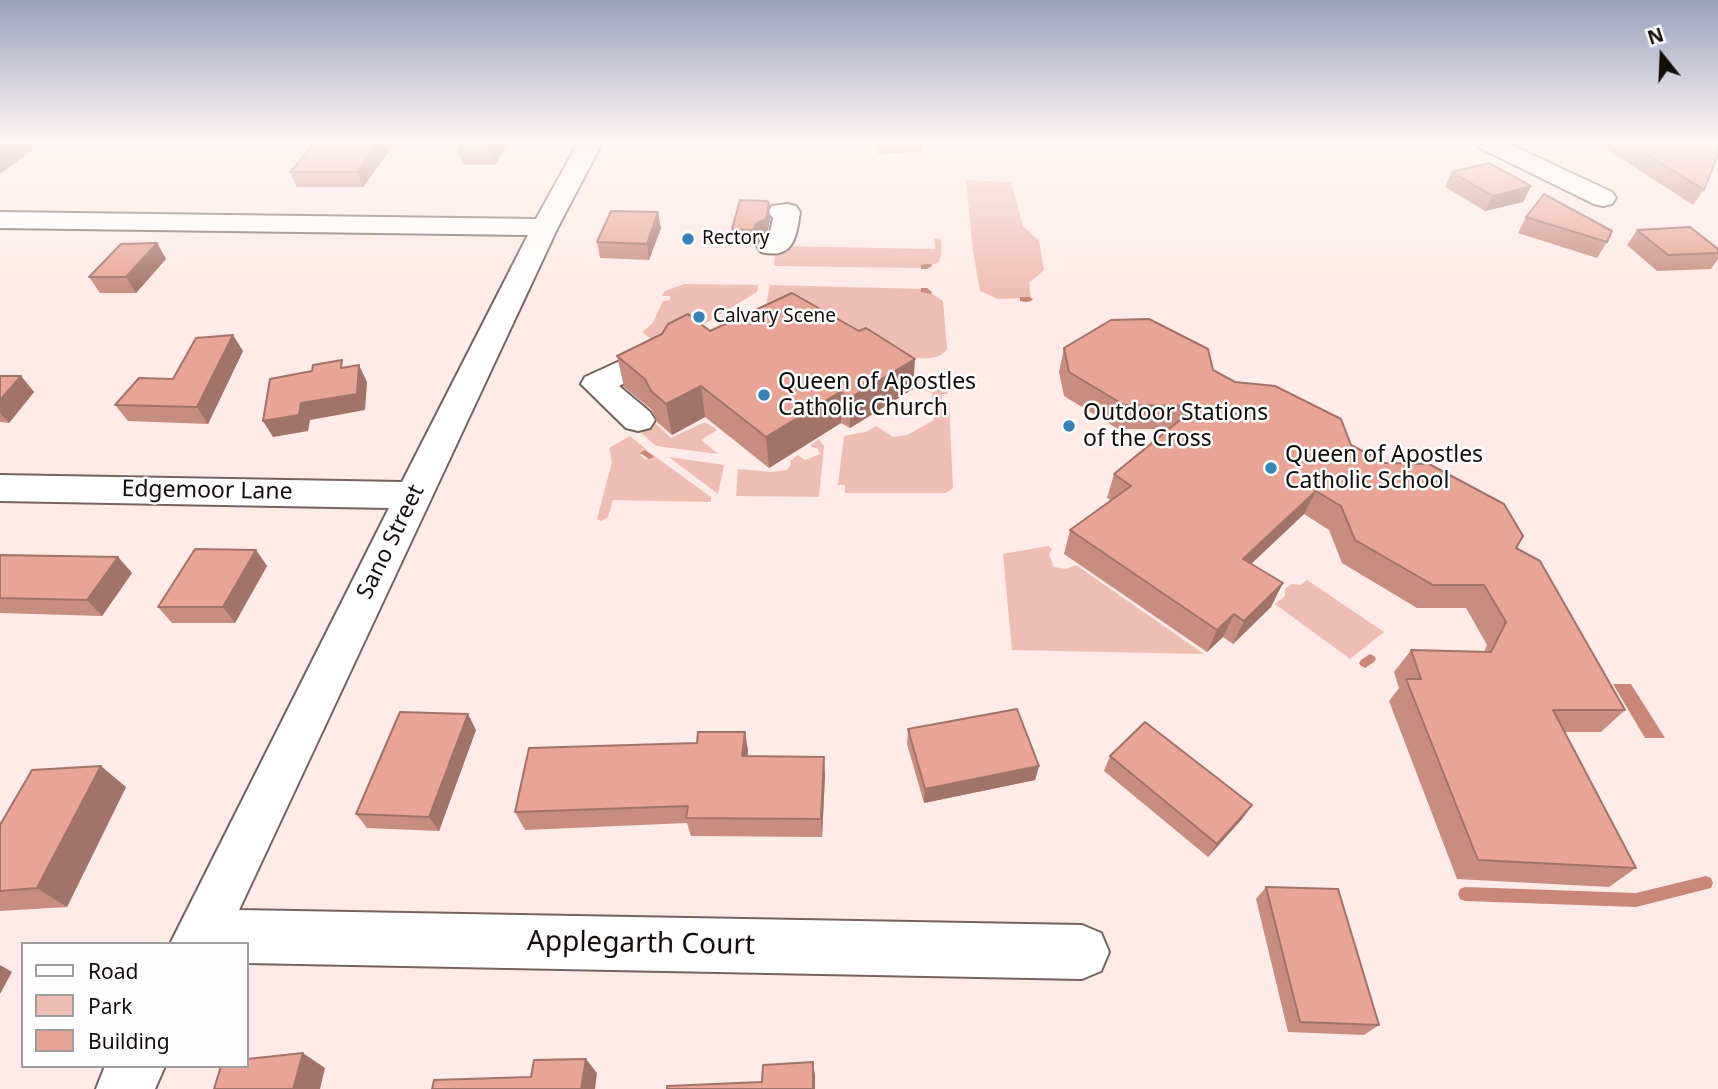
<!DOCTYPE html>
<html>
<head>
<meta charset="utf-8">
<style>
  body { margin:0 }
  #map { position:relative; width:1718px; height:1089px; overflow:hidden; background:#feeae6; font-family:"Noto Sans",sans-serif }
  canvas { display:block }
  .legend { position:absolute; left:21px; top:942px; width:228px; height:126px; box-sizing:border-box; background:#fdfdfd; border:2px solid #9f9d9c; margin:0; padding:9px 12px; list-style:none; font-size:21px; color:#130d0b }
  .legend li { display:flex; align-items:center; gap:14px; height:35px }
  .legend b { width:35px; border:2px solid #9f9d9c }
  .north { position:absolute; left:1627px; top:21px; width:70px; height:70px; -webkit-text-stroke:5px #fdfdfd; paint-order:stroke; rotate:342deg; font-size:19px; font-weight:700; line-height:28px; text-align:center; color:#130d0b }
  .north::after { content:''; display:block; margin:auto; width:24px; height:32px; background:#130d0b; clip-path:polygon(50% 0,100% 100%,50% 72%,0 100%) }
</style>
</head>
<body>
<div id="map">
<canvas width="1718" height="1089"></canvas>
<ul class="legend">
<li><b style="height:9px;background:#fff"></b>Road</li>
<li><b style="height:19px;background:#eebdb3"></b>Park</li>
<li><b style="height:19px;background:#e8a496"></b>Building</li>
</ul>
<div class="north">N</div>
</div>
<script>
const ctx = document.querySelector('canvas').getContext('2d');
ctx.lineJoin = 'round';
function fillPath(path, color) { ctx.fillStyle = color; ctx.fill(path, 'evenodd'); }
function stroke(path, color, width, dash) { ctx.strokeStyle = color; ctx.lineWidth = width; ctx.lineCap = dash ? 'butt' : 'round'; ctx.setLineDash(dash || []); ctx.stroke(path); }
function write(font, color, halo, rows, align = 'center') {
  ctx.font = font + ' "Noto Sans",sans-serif'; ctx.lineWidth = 5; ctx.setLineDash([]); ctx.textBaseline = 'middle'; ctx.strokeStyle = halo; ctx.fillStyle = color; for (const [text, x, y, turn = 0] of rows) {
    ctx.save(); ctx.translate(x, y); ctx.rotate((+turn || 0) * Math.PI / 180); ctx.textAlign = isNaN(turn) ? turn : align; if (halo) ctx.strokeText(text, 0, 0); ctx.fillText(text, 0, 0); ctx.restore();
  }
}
fillPath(new Path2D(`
  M966 180 1011 182 1023 226 1039 241 1044 270 1029 283 1031 298 998 299 980 291 973 251Z
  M938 238 941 240C942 260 943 265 922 266V268L774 266 776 246 935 249 934 239Z
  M684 284 758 285 757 292 706 323 655 342 642 332 652 324 663 301 670 300V296H662L665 291Z
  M770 285 925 289 943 301 947 349C939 361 923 358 910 358L763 321Z
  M931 382 945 387 948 394H942V402L949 403 953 488 946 493H845V485H838L844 436 866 432 876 426 893 437 907 435 934 420 932 393 920 388Z
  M705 422 717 430 701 440 718 454 656 446 639 431 655 423 671 438Z
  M630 436 647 450 640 455 646 460 653 455 711 497V502L613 500 608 517 601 521 597 519 612 462 609 448Z
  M819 439 824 446 819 497 736 496 738 469 771 472 787 470 791 464 790 461 798 455 805 460 820 454 818 449 810 446Z
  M669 457 724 465 718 494Z
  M1048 546 1052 549 1049 555 1054 567 1066 569 1076 565 1204 654 1012 650 1003 554Z
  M1307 580 1384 632 1350 659 1275 604 1285 596V589L1292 584 1301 585Z`), '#eebdb3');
fillPath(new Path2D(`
  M1613 684H1631L1665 738H1645Z`), '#c9877a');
fillPath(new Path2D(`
  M925 264H931L932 266 927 269H921V265Z
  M921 288H927L932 292 931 294 921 292Z
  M1020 297H1029L1033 299C1030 303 1024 302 1020 301Z
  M645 450 654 456 652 458 649 459 640 453Z
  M1370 654 1374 656 1376 659 1374 662 1365 668 1361 666 1359 663 1361 660Z
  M1706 876 1711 878 1713 883 1711 888 1636 907 1465 901 1460 899 1458 894 1460 889 1465 887 1636 893Z`), '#c9877a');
const minor = new Path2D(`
  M578 143H602L558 227 239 910 1082 925 1101 933 1109 952 1101 971 1082 979 247 963V944H170L389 508 0 501V475L402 482 528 235 0 228V212L536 219Z
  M1476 143H1507L1612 192 1616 198 1612 204 1603 206 1594 204 1480 148Z
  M787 204 796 206 800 212C796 237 794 260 761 252L757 246 761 240 769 237 773 218 768 212 772 206Z
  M655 345 666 348 671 355 666 362 619 386 650 412 655 420 650 428 638 431 626 428 581 384 585 377Z
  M105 1066H165L155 1089H96Z`);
stroke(minor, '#74635f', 4);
fillPath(minor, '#fff');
fillPath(new Path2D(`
  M315 143H395L363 187H297L290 172Z
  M463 143H508L495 165H463L458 150Z
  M875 143H923L922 152 878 154Z
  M1598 143H1718L1704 190 1693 205Z
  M1452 172 1531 186 1523 202 1485 211 1445 187Z
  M1526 217 1607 242 1597 258 1518 233Z
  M770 219 767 235 759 239 755 245H734L732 229Z
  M661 228 649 260 600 258 597 242Z
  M1637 230 1718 249V259L1711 269 1657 271 1627 245Z
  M157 243 166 259 136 293H100L89 277Z
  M710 331 913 389 850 428 841 423 769 468 705 417 672 435 657 422 652 410 624 387 617 356Z
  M1064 348 1213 370 1351 445 1516 548 1625 710 1601 732H1565L1636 868 1609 887 1457 879 1389 701 1399 688 1394 672 1411 650 1484 652 1487 645 1466 608H1417L1342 563 1329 530 1304 514 1251 564 1271 607 1233 644 1223 637 1207 652 1064 554 1070 530 1111 500 1107 498 1114 474 1168 429H1118L1064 396 1059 372Z
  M243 351 208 424 128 421 115 405 173 379Z
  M0 376H21L34 392 9 423 0 422Z
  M256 550 267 566 235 623H172L158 607Z
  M0 555 118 557 132 573 102 616 0 613Z
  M908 729 1039 766 1035 780 924 803 907 744Z
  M476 730 439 831 367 828 356 814Z
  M697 743 748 750 747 756 825 775 822 837 691 836 687 823 525 830 515 812Z
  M1110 756 1252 805 1242 819 1208 857 1104 771Z
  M126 787 67 907 0 911V825Z
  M1266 887 1379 1025 1364 1035 1288 1032 1256 899Z`), '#c88d81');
fillPath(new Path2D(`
  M13 143H30L34 149 0 174V152Z
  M379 143H395L363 187 357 172Z
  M495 143H508L495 165 491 150Z
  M1531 186 1523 202 1485 211 1493 196Z
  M769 203 770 219 767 235 759 239 755 245 753 230Z
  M658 212 661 228 649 260 647 244Z
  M157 243 166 259 136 293 126 277Z
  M233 335 243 351 208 424 197 407Z
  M915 359 913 389 850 428V398Z
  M359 365 367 382 365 410 310 420 308 431 273 437 263 421 301 403Z
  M21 376 34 392 9 423 0 413V400Z
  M701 386 705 417 672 435 666 404Z
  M840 392 841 423 769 468 766 437Z
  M1316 491 1304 514 1232 582 1243 559Z
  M256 550 267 566 235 623 223 607Z
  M118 557 132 573 102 616 87 600Z
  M1283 583 1271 607 1233 644 1244 621Z
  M1234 614 1223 637 1207 652 1217 630Z
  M468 714 476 730 439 831 429 817Z
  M745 732 748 750 746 775 742 756Z
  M824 757 825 775 822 837 821 819Z
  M101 766 126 787 67 907 37 888Z
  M1039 766 1035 780 924 803 925 789Z
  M1252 805 1242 819 1208 857 1217 844Z
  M0 965 12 972 0 994Z
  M303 1053 325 1068 320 1089H293Z
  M586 1059 597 1073 595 1089H581Z
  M813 1062 815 1076V1089H813Z`), '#a27369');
const building = new Path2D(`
  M0 143H13L0 152Z
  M315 143H379L357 172H290Z
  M463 143H495L491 150H458Z
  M1629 143H1718V155L1704 190Z
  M1489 163 1531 186 1493 196 1452 172Z
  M1544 194 1612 231 1607 242 1526 217Z
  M740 200 767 201 769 203 766 219 757 223 753 230 732 229Z
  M611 211 658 212 647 244 597 242Z
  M1690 227 1718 249V253L1668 255 1637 230Z
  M157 243 126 277H89L121 244Z
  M792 293 859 331 866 328 915 359 850 398 840 392 766 437 701 386 666 404 651 391 645 379 617 356 662 334 668 324 688 314 710 331Z
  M1149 319 1208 349 1213 370 1235 382 1275 386 1341 419 1351 445 1385 463 1429 464 1504 504 1523 536 1516 548 1540 561 1625 710H1553L1636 868 1478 860 1406 679H1421L1411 650 1491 652 1506 622 1484 585H1433L1355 540 1341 506 1316 491 1243 559 1283 583 1244 621 1234 614 1217 630 1070 530 1131 486 1114 474 1197 406 1124 405 1069 372 1064 348 1111 320Z
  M233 335 197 407 115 405 139 378 173 379 196 338Z
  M342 360 341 368 359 365 357 394 301 403 299 415 263 421 270 379 312 371 313 365Z
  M0 376H21L0 400Z
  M195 549 256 550 223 607H158Z
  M0 555 118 557 87 600 0 598Z
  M1017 709 1039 766 925 789 908 729Z
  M400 712 468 714 429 817 356 814Z
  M1145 722 1252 805 1217 844 1110 756Z
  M698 732H745L742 756 824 757 821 819 686 818 688 806 515 812 529 748 697 743Z
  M101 766 37 888 0 891V825L32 770Z
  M1266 887 1338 889 1379 1025 1300 1022Z
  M303 1053 293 1089H214L221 1066H247V1059Z
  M586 1059 581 1089H432L434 1080 531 1077 534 1060Z
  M813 1062V1089H667V1086L762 1082 763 1065Z`);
fillPath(building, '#e8a496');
stroke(building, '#a27369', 2);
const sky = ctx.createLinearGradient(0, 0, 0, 295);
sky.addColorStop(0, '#9ba2bc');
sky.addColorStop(0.48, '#fff6f4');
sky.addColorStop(1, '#fff6f400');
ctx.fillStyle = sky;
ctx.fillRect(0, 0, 1718, 295);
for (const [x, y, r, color] of [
  [688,239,7,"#3983b7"],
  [699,317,7,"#3983b7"],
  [764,395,7,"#3983b7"],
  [1069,426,7,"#3983b7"],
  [1271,468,7,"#3983b7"]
]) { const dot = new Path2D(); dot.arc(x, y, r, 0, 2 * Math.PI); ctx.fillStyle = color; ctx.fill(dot); stroke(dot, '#fdfdfd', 2.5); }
write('19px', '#130d0b', '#fdfdfd', [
  ["Rectory",702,239],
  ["Calvary Scene",713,317]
], 'left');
write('23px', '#130d0b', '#fdfdfd', [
  ["Queen of Apostles",778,382],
  ["Catholic Church",778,408],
  ["Outdoor Stations",1083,413],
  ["of the Cross",1083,439],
  ["Queen of Apostles",1285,455],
  ["Catholic School",1285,481]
], 'left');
write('23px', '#130d0b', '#fdfdfd', [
  ["Edgemoor Lane",207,491,1],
  ["Sano Street",391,542,-64]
]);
write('28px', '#130d0b', '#fdfdfd', [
  ["Applegarth Court",641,944,1]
]);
</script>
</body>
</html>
